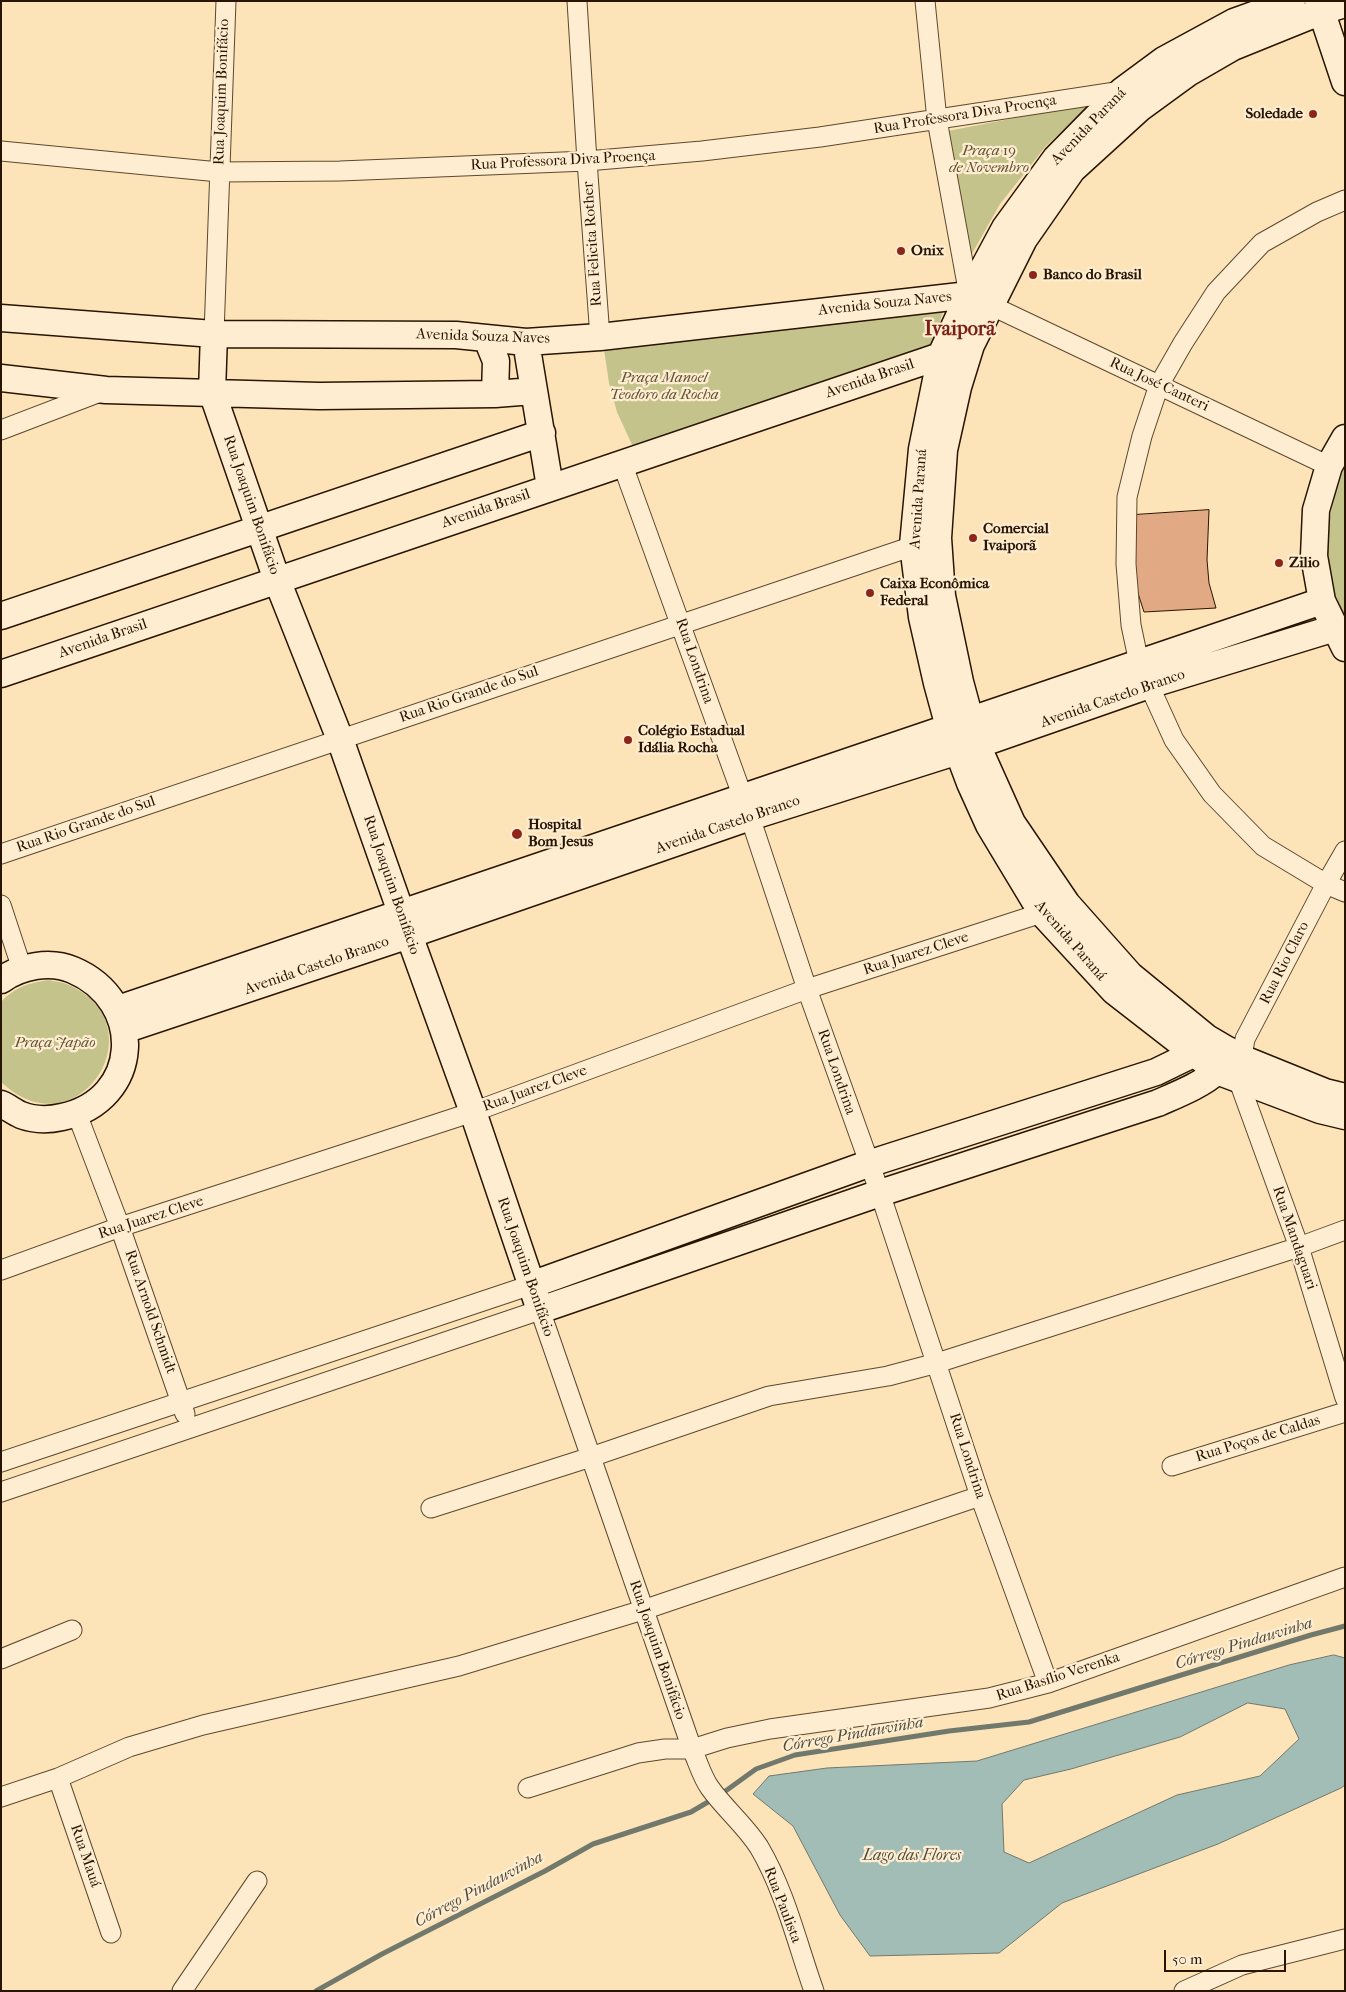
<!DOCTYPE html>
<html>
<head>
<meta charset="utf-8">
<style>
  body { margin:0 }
  #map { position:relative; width:1346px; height:1992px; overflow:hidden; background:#fde3b8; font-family:"IM FELL French Canon",serif }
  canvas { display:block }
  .frame { position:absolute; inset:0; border:2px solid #281400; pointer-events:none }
  .scale { position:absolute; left:1164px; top:1950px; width:122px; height:22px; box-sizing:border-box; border:2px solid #281400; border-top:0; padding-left:6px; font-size:15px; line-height:18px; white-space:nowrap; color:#281400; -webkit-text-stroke:4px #feedd1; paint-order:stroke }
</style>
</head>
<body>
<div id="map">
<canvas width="1346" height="1992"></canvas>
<div class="frame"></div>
<div class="scale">50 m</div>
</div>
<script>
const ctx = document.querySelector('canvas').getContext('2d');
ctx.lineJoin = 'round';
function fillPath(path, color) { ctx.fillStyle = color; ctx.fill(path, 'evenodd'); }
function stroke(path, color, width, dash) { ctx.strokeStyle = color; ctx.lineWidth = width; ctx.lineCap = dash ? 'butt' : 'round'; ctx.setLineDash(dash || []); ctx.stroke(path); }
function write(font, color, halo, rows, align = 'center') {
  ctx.font = font + ' "IM FELL French Canon",serif'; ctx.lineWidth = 4.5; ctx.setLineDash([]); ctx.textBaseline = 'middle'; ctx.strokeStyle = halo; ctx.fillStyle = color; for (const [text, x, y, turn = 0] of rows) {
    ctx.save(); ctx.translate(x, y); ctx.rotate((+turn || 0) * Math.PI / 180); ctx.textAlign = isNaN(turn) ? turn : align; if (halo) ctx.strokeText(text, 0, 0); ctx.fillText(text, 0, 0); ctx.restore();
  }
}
fillPath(new Path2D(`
  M1092 103 1046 146 1000 204 969 259 948 131Z
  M944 309 931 349 634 449 617 412 609 383 603 343Z
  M1345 466V621C1320 574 1324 514 1345 466Z
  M49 980C56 982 64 982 71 986 159 1028 77 1154 1 1082V1002C15 987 29 983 49 980Z`), '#c4c38b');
const water = new Path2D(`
  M1334 1655 1345 1658V1785L1341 1788 1218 1844 1062 1903 999 1953 870 1956 840 1915 793 1826 753 1794 769 1776 827 1768 977 1761 1289 1665ZM1248 1703 1285 1709 1299 1739 1260 1776 1177 1795 1029 1863 1004 1852 1002 1804 1024 1780 1071 1769 1180 1737Z`);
fillPath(water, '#a1bdb5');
stroke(water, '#71796d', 1);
stroke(new Path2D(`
  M720 1795 756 1769 795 1755 949 1731 1029 1722 1311 1635 1345 1626
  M316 1991 382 1954 545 1871 593 1844 691 1812 713 1799`), '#71796d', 5);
const building = new Path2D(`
  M1209 510 1207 560 1209 583 1216 608 1144 612 1137 590 1134 557V515Z`);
fillPath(building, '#e2aa84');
stroke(building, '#281400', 1);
const street = new Path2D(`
  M577 1 587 161 600 337
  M925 1 937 120 969 295
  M1 151 219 172 340 171 587 161 702 151 820 137 1122 91
  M1345 200 1317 212 1262 243 1216 292 1183 343 1159 385 1142 436 1127 497 1126 564 1131 625 1139 663 1174 740 1212 794 1263 846 1326 884 1345 892
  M990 305 1329 466
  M214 334 226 1
  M1 430 103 391
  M622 463 750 817 807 989 880 1193 980 1496 1048 1683
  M1345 851 1326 884 1245 1039 1238 1079 1299 1247 1345 1398
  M1 854 925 542
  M1 905 22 969
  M77 1114 120 1227 185 1414
  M1 1270 120 1227 473 1112 807 989 1054 909
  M1 1462 531 1285
  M1172 1466 1345 1412
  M1 1492 540 1310 692 1749C698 1762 702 1777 710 1788 725 1809 745 1825 759 1847 785 1891 797 1943 814 1991
  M431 1508 591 1457 769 1396 888 1376 937 1363 1299 1247 1345 1230
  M1 1659 72 1630
  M58 1778 111 1933
  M528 1788 638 1753 665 1749H692L727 1738 770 1729 989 1698 1048 1683 1345 1577
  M1 1797 58 1778 129 1747 203 1725 459 1666 643 1610 980 1496
  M182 1991 257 1881
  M1184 1991 1242 1965 1345 1939`);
const secondary = new Path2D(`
  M1292 1 1234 22 1164 60 1122 91 1056 158 1005 228 969 295 941 355 922 449 913 545 922 617 937 683 949 727 970 783 989 825 1042 913 1114 991 1217 1071 1320 1110 1345 1116
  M1318 1 1345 82
  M1345 4 1322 11 1233 47 1188 73 1140 108 1072 170 1024 239 971 345 958 387 944 450 938 538 942 596 960 682 977 745 1012 823 1067 904 1130 975 1207 1038 1241 1058 1325 1092 1345 1097
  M1 318 214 334 456 335 526 342 600 337 969 295 983 301
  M214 334 212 392 277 580 340 739 409 935 473 1112 540 1310 880 1193 1158 1103C1176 1095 1202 1085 1217 1071 1223 1065 1225 1058 1228 1050
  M487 339 496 361 495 394
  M526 342 550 487
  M1 378 106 390 319 396 495 394 533 391
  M1345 438 1329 466 1316 510 1314 556 1322 601 1345 648
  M1 616 542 433
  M1 674 955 351
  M1 980C21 966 50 960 73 970 146 1001 142 1100 62 1117 49 1120 34 1120 21 1115 14 1112 8 1107 1 1104
  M118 1009 1322 601
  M124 1030 409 935 750 817 977 745 1149 685 1335 628
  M531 1285 868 1164 1156 1072 1193 1054 1203 1043`);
stroke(street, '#5d482e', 21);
stroke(secondary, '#281400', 29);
stroke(street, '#feedd1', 19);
stroke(secondary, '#feedd1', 26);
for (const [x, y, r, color] of [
  [1313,114,5,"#8f2418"],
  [901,251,5,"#8f2418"],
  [1033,275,5,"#8f2418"],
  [973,538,5,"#8f2418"],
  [1279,563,5,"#8f2418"],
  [870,593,5,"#8f2418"],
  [628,740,5,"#8f2418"],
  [517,834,6,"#8f2418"]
]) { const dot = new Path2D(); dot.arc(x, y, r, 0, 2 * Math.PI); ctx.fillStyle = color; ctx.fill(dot); stroke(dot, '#feedd1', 2); }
write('15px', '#281400', '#feedd1', [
  ["Rua Joaquim Bonifácio",222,92,-88],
  ["Rua Professora Diva Proença",965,115,-9],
  ["Avenida Paraná",1089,127,-46],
  ["Rua Professora Diva Proença",563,161,-3],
  ["Rua Felicita Rother",593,244,-94],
  ["Avenida Souza Naves",885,304,-6],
  ["Avenida Souza Naves",483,337,2],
  ["Avenida Brasil",870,379,-19],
  ["Rua José Canteri",1159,385,25],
  ["Avenida Paraná",919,499,-86],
  ["Rua Joaquim Bonifácio",251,505,71],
  ["Avenida Brasil",486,509,-19],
  ["Avenida Brasil",103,639,-19],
  ["Rua Londrina",694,661,71],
  ["Rua Rio Grande do Sul",469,695,-19],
  ["Avenida Castelo Branco",1113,699,-19],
  ["Rua Rio Grande do Sul",86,825,-19],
  ["Avenida Castelo Branco",728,825,-19],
  ["Rua Joaquim Bonifácio",391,885,71],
  ["Avenida Paraná",1070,941,49],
  ["Rua Juarez Cleve",916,954,-18],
  ["Rua Rio Claro",1285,963,-63],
  ["Avenida Castelo Branco",317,966,-19],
  ["Rua Londrina",836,1072,71],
  ["Rua Juarez Cleve",535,1089,-20],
  ["Rua Juarez Cleve",151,1218,-18],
  ["Rua Mandaguari",1294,1238,71],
  ["Rua Joaquim Bonifácio",525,1267,71],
  ["Rua Arnold Schmidt",150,1312,71],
  ["Rua Poços de Caldas",1258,1439,-17],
  ["Rua Londrina",967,1456,72],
  ["Rua Joaquim Bonifácio",657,1650,71],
  ["Rua Basílio Verenka",1058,1677,-18],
  ["Rua Mauá",85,1856,71],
  ["Rua Paulista",782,1905,69]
]);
write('bold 15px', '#281400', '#feedd1', [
  ["Soledade",1303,114,"right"],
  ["Onix",911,251],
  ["Banco do Brasil",1043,275],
  ["Comercial",983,529],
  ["Ivaiporã",983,546],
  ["Zilio",1289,563],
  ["Caixa Econômica",880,584],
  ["Federal",880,601],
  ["Colégio Estadual",638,731],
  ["Idália Rocha",638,748],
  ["Hospital",528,825],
  ["Bom Jesus",528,842]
], 'left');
write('italic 15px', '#5f5131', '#feedd1', [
  ["Praça 19",989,151],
  ["de Novembro",989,168],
  ["Praça Manoel",664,378],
  ["Teodoro da Rocha",664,395],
  ["Praça Japão",55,1043]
]);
write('italic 16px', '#524f3f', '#feedd1', [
  ["Córrego Pindauvinha",1244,1644,-17],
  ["Córrego Pindauvinha",853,1735,-10],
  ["Lago das Flores",912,1856],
  ["Córrego Pindauvinha",479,1890,-28]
]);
write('bold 20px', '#7a1f14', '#feedd1', [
  ["Ivaiporã",960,330]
]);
</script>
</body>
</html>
